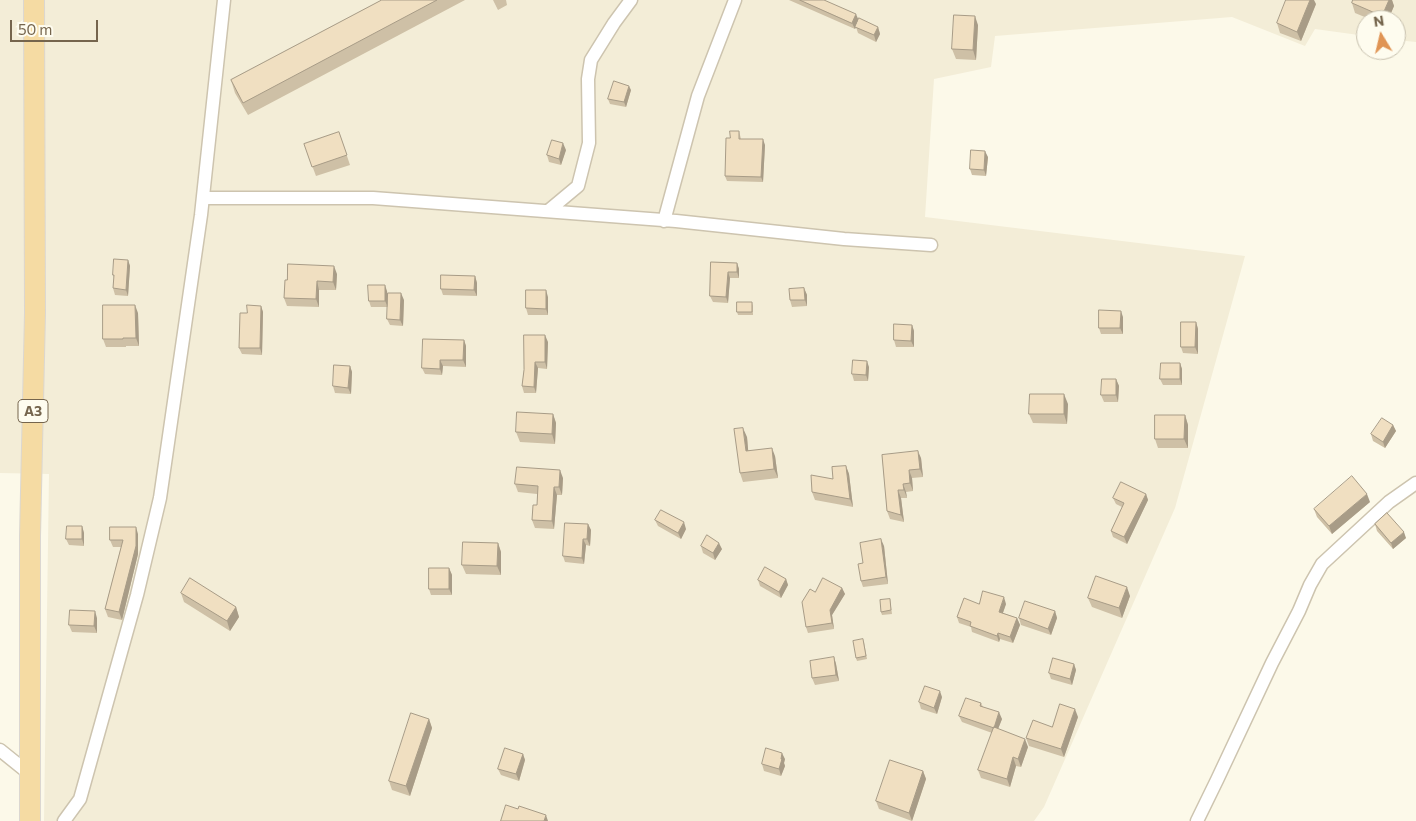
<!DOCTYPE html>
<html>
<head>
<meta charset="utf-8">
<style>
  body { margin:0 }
  #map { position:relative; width:1416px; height:821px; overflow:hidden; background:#fcf9e9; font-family:Commissioner,sans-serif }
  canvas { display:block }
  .north { position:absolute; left:1356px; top:10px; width:50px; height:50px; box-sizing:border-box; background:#fefcef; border:1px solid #c7c0ae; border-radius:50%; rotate:351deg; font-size:14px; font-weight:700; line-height:20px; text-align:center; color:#75654d }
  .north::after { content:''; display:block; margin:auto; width:18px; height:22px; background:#e09454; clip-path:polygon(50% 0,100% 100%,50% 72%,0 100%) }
  .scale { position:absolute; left:10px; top:20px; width:88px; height:22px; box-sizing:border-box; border:2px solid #75654d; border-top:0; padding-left:6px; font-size:15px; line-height:18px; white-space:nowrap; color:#75654d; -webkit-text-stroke:4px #fefcef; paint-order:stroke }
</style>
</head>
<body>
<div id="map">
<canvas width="1416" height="821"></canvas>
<div class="north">N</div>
<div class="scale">50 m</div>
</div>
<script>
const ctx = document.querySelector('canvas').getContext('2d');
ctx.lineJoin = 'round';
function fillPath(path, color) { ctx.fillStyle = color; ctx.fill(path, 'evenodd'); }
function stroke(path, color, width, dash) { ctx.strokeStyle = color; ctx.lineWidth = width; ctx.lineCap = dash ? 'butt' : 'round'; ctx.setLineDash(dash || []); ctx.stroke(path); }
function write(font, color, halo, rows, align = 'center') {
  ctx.font = font + ' Commissioner,sans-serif'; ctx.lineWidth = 4; ctx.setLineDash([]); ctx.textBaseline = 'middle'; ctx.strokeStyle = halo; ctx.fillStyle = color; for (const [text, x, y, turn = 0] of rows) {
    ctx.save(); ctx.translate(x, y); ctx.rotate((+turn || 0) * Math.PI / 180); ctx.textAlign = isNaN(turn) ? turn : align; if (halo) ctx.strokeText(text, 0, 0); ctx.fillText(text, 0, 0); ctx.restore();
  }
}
fillPath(new Path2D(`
  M0 0H1416V42L1396 40V20H1366V36L1315 29 1305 46 1232 17 995 36 991 67 934 79 925 217 1245 256 1175 508 1044 807 1034 821H44L49 474 0 473Z`), '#f3edd7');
const minor = new Path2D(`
  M203 198H373L676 221 844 239 931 245
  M548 211 578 186 589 143 588 79 591 60 614 23 631 0
  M664 221 698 96 735 0
  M0 750 31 775
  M64 821 80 799 137 595 160 498 201 215 224 0
  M1197 821 1217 780 1272 663 1299 611 1310 585 1322 564 1389 502 1416 483`);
const trunk = new Path2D(`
  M30 821V536L35 313 34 0`);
stroke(minor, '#cdc4af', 15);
stroke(trunk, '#dbd7d1', 22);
stroke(minor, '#fff', 12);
stroke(trunk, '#f5dba3', 20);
fillPath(new Path2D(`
  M382 0H465L248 115 235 93 231 80Z
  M493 0H506L507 5 498 10Z
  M789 0H824L858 20 878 27 880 34 876 42 858 33 856 27 855 29Z
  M1353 0H1392L1394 6 1388 20H1372L1355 13 1352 3Z
  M1316 4 1301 41 1280 33 1277 23Z
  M978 25 976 60 956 59 952 49Z
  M631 90 626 107 610 104 608 99Z
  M739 131 741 139 765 145 763 182 727 181 725 176 730 138Z
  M339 132 350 165 316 176 304 144Z
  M566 150 561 165 549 162 547 155Z
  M988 157 986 176 972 175 970 169Z
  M128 260 130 266 128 296 115 295 113 288 114 278 113 275Z
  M711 262 737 263 739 269V278H730L728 303 713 302 710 296Z
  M337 274 336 290H319V307L287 306 284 298 285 280Z
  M475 276 477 283V296L443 295 441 289Z
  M804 288 807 295V306L792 307 790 300Z
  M387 291 388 307H371L369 301Z
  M548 297V315H528L526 308Z
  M404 300 403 326 390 325 387 319Z
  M752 302 753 306V315H738L737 312Z
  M261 306 263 312 262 355 242 354 239 348 247 313Z
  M138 313 139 346H126V347H106L103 339Z
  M1123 317V334H1101L1099 328Z
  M1196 322 1198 329V354L1183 353 1181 347Z
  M912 325 914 331V347H896L894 340Z
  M464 340 466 346V367L443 366 442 375 425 374 422 368Z
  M548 342 547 369 538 368 536 393H524L522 386 524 370Z
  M1180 363 1182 369V385H1163L1160 379Z
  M350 366 352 372 351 394 335 393 333 386Z
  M869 367 868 381H854L852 374Z
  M1116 379 1119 386 1118 402H1104L1101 395Z
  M1068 404 1067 424 1033 423 1029 414Z
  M553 414 556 423 555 444 520 442 516 432Z
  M1185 415 1188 425V448H1158L1155 439Z
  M1393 425 1396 431 1385 448 1373 441 1371 434Z
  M747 437 748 450 775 456 778 478 743 482 740 473Z
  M882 455 921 458 923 477 912 478 913 491 906 492 907 498H901L904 522 890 519 887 511Z
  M846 466 849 474 853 507 815 500 812 492 833 479Z
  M563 478 562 495H557L554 529 535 528 532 520 537 505V494L518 492 515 484Z
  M1146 494 1148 500 1127 544 1113 537 1111 531 1122 507 1116 504 1113 498Z
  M1370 502 1332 534 1317 517 1314 509Z
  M655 520 686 529 681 539 658 526Z
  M588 524 591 530 590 546 586 545 584 564 565 562 563 556Z
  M1375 524 1406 538 1393 549 1377 531Z
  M82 526 84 533V546L69 545 66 539Z
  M138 534V554L122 620 108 617 105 609 121 547H113L110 540Z
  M498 543 501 552V575L466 574 462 565Z
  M701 546 722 549 715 560 703 553Z
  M884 546 888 584 863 587 861 581 863 563Z
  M449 568 452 575V595H431L429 589Z
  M786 579 788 585 781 598 760 586 758 580Z
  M842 588 845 594 832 615 834 629 808 633 806 627 815 592Z
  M181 593 236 607 239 617 230 631 184 602Z
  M1130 596 1122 618 1092 607 1088 598Z
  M890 599 892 614 882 615 881 612Z
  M979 604H1006L1003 613 1017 618 1020 625 1013 643 1000 639 999 642 972 632 971 627 959 623 957 617Z
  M1055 611 1057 618 1051 635 1021 625 1019 618Z
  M97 618V633L72 632 69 625Z
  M864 642 867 659 857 661 856 658Z
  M834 657 836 664 839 681 815 685 812 678Z
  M1074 664 1076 670 1072 685 1051 679 1049 673Z
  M942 697 937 714 921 709 919 702Z
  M981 703 983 707 1002 719 998 729 1028 747 1021 767 1016 766 1010 787 981 778 978 770 992 733 962 722 959 716Z
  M1078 717 1064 757 1029 746 1026 738 1052 727Z
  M429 719 432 728 410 796 392 790 389 781Z
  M523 754 525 760 519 781 501 775 498 769Z
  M785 759 784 763 785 766 781 776 764 771 762 764Z
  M923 771 926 779 912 821 879 809 876 801Z`), '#cec0a6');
fillPath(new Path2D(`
  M1310 0H1314L1316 4 1301 41 1297 32Z
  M1389 0H1392L1394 6 1388 20H1384L1382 16Z
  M856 14 859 21 855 29 852 23Z
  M975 16 978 25 976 60 973 50Z
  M878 27 880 34 876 42 874 35Z
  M629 86 631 90 626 107 624 102Z
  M763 139 765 145 763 182 761 177Z
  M563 143 566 150 561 165 559 159Z
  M985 151 988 157 986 176 984 170Z
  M128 260 130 266 128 296 126 290Z
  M737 263 739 269V278L737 272Z
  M334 266 337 274 336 290 333 282Z
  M728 272 730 278 728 303 726 297Z
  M475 276 477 283V296L474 290Z
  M317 281 319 290V307L316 299Z
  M385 285 387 291 388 307 385 301Z
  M804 288 807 295V306L805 300Z
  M546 290 548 297V315L546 309Z
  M401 293 404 300 403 326 400 320Z
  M135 305 138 313 139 346 136 338Z
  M261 306 263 312 262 355 260 348Z
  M1121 311 1123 317V334L1120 328Z
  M1196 322 1198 329V354L1195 347Z
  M912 325 914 331V347L911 341Z
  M545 335 548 342 547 369 545 362Z
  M464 340 466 346V367L463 360Z
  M440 360 443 366 442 375 440 369Z
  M867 361 869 367 868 381 866 375Z
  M535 362 538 368 536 393 534 387Z
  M1180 363 1182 369V385L1180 379Z
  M350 366 352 372 351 394 348 388Z
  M1116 379 1119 386 1118 402 1116 395Z
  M1064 394 1068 404 1067 424 1064 414Z
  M553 414 556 423 555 444 552 434Z
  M1185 415 1188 425V448L1184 439Z
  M1393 425 1396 431 1385 448 1383 442Z
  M743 428 747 437 749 460 746 451Z
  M772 448 775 456 778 478 774 469Z
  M918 451 921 458 923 477 920 469Z
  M846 466 849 474 853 507 850 499Z
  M560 470 563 478 562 495 559 487Z
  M909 470 912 478 913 491 910 483Z
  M903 484 906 492 907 498 904 490Z
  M554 487 557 495 554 529 552 521Z
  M898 490 901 498 904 522 901 515Z
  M1146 494 1148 500 1127 544 1124 537Z
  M1367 494 1370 502 1332 534 1329 526Z
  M684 522 686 529 681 539 678 533Z
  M588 524 591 530 590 546 587 539Z
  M82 526 84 533V546L82 539Z
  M136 527 138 534V554L122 620 119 612Z
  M1404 532 1406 538 1393 549 1391 543Z
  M583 539 586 545 584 564 582 558Z
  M881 539 884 546 888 584 886 577Z
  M498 543 501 552V575L497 566Z
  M719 543 722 549 715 560 713 553Z
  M449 568 452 575V595L449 589Z
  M786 579 788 585 781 598 779 592Z
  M1127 587 1130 596 1122 618 1119 608Z
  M842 588 845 594 832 615 834 629 832 623 830 610Z
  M1004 597 1006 604 1001 618 999 612Z
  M236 607 239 617 230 631 227 621Z
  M95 611 97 618V633L94 626Z
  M1055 611 1057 618 1051 635 1048 629Z
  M1017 618 1020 625 1013 643 1010 637Z
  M998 633 1000 639 999 642 997 636Z
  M834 657 836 664 839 681 836 675Z
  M1074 664 1076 670 1072 685 1070 679Z
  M940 691 942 697 937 714 934 708Z
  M1075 709 1078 717 1064 757 1061 749Z
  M999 712 1002 719 996 734 994 728Z
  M429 719 432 728 410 796 406 786Z
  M1025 739 1028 747 1021 767 1018 759Z
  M782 753 785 759 784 763 785 766 781 776 779 769Z
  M523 754 525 760 519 781 516 774Z
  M1013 757 1016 766 1010 787 1007 779Z
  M923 771 926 779 912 821 909 813Z
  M546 815 548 821H544Z`), '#a89c87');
const building = new Path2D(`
  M382 0H437L243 103 231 80Z
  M800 0H824L856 14 852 23Z
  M1286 0H1310L1297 32 1277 23Z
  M1353 0H1389L1382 16 1352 3Z
  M954 15 975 16 973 50 952 49Z
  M859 18 878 27 874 35 855 27Z
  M614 81 629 86 624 102 608 99Z
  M730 131H739V139H763L761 177 725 176 726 138H730Z
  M339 132 347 155 312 167 304 144Z
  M552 140 563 143 559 159 547 155Z
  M971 150 985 151 984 170 970 169Z
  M114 259 128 260 126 290 113 288 114 275H113Z
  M711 262 737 263V272H728L726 297 710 296Z
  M288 264 334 266 333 282 317 281 316 299 284 298 285 280H287Z
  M441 275 475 276 474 290 441 289Z
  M368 285H385V301H369Z
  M804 288 805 300H790L789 289Z
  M526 290H546V309L526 308Z
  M388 293H401L400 320 387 319Z
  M737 302H752V312H737Z
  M103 305H135L136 338H123V339H103Z
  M247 305 261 306 260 348H239L240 313H247Z
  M1099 310 1121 311 1120 328H1099Z
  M1181 322H1196L1195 347H1181Z
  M894 324 912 325 911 341 894 340Z
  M524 335H545V362H535L534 387 522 386 524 370Z
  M423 339 464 340 463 360H440V369L422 368Z
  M853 360 867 361 866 375 852 374Z
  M1161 363H1180V379H1160Z
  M334 365 350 366 348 388 333 386Z
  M1102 379H1116V395H1101Z
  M1030 394H1064V414H1029Z
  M517 412 553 414 552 434 516 432Z
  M1155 415H1185L1184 439H1155Z
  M1382 418 1393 425 1383 442 1371 434Z
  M743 428 746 451 772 448 774 469 740 473 734 429Z
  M918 451 920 469 909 470 910 483 903 484 904 490H898L901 515 887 511 882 455Z
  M846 466 850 499 812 492 811 475 833 479 832 467Z
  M517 467 560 470 559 487H554L552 521 532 520 533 505H537L538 486 515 484Z
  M1352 476 1367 494 1329 526 1314 509Z
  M1121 482 1146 494 1124 537 1111 531 1124 503 1113 498Z
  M661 510 684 522 678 533 655 520Z
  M1387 513 1404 532 1391 543 1375 524Z
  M565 523 588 524 587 539H583L582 558 563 556Z
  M67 526H82V539H66Z
  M110 527H136V546L119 612 105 609 123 540H110Z
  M707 535 719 543 713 553 701 546Z
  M881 539 886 577 861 581 858 564 863 563 860 543Z
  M463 542 498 543 497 566 462 565Z
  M765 567 786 579 779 592 758 580Z
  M429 568H449V589H429Z
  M1096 576 1127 587 1119 608 1088 598Z
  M190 578 236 607 227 621 181 593Z
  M823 578 842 588 830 610 832 623 806 627 802 602 810 589 815 592Z
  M983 591 1004 597 999 612 1017 618 1010 637 998 633 997 636 970 626 971 622 957 617 964 598 979 604Z
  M890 599 891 610 881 612 880 600Z
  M1025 601 1055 611 1048 629 1019 618Z
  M70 610 95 611 94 626 69 625Z
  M863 639 866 656 856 658 853 641Z
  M834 657 836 675 812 678 810 661Z
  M1053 658 1074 664 1070 679 1049 673Z
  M925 686 940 691 934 708 919 702Z
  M966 698 981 703 980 706 999 712 994 728 959 716Z
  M1060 704 1075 709 1061 749 1026 738 1033 720 1052 727Z
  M411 713 429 719 406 786 389 781Z
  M994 727 1025 739 1018 759 1013 757 1007 779 978 770Z
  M505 748 523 754 516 774 498 769Z
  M766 748 782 753 781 759H782L779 769 762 764Z
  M890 760 923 771 909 813 876 801Z
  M506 805 518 809 519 806 546 815 544 821H501Z`);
fillPath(building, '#f0dfc1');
stroke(building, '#a89c87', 1);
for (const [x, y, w] of [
  [33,411,30]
]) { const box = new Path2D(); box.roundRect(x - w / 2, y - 11.5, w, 23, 4); ctx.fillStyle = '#fefcef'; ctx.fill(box); stroke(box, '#75654d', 1); }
write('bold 14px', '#75654d', null, [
  ["A3",33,411]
]);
</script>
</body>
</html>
